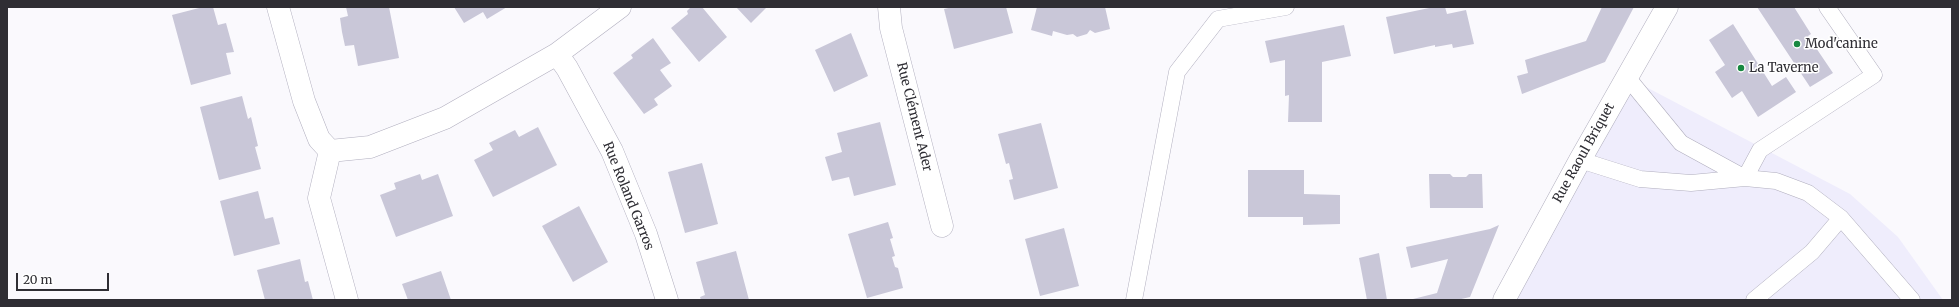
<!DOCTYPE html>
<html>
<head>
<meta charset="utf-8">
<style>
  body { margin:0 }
  #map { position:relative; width:1959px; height:307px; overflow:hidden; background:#faf9fd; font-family:Merriweather,serif }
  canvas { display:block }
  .frame { position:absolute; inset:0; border:8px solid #2f2e34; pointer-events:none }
  .scale { position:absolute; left:16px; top:273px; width:93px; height:18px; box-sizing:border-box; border:2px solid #2f2e34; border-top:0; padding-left:5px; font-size:12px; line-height:14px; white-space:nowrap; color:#2f2e34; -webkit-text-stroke:3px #fff; paint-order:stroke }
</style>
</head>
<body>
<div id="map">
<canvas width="1959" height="307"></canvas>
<div class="frame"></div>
<div class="scale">20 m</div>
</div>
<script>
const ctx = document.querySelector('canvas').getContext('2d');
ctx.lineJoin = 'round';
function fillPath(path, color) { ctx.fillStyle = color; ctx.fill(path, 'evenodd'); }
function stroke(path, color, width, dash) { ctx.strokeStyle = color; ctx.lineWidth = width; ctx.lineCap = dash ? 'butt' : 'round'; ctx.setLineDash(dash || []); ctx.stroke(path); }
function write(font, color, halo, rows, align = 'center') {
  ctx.font = font + ' Merriweather,serif'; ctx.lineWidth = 3; ctx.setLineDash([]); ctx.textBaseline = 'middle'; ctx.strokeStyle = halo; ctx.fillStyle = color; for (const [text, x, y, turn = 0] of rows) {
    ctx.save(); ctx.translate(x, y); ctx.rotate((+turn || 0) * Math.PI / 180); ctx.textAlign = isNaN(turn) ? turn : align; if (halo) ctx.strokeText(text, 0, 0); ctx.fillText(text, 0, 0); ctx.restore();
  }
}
fillPath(new Path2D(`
  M1627 77 1850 194 1898 237 1943 300H1504Z`), '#efedfc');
fillPath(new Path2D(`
  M203 7H213L218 25 226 23 234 52 226 53 231 74 191 85 172 15Z
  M346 7H389L399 58 358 66 354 45 345 46 342 32 340 18 348 16Z
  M454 7H507L487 19 483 12 464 23Z
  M691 7H702L727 37 699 62 671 28 688 14 687 11Z
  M736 7H767L751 23Z
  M953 7H1006L1013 33 954 49 944 9Z
  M1037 7H1105L1110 29 1095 33 1090 30 1087 34 1077 37 1073 34 1067 35 1053 31 1052 36 1031 30Z
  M1434 7H1445L1447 14 1466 10 1474 44 1453 48 1452 44 1435 47V45L1394 54 1386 17Z
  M1602 7H1634L1605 62 1522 94 1517 76 1528 73 1525 60 1586 41Z
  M1757 7H1794L1811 34 1808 36 1833 73 1810 87Z
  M1733 24 1772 86 1786 77 1796 92 1758 117 1742 91 1732 98 1715 72 1725 65 1709 40Z
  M1344 25 1351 56 1322 62V122H1288L1289 95 1285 96V60L1270 63 1265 41Z
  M851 33 868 76 834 92 815 50Z
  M653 38 671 63 660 70 672 86 654 99 658 105 644 114 613 73 633 58 631 55Z
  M242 96 248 119 251 117 258 146 255 147 261 169 219 180 200 107Z
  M880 122 896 185 854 196 849 177 832 181 825 157 842 152 837 133Z
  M1041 123 1058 188 1014 200 1009 180 1013 179 1009 163 1006 164 998 134Z
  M538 127 557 165 493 197 474 160 493 150 489 143 515 130 519 137Z
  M702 163 718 224 685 233 668 172Z
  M1248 170H1304V194L1340 195V224L1303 225V217H1248Z
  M420 174 422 180 438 174 453 216 396 237 380 195 396 189 394 183Z
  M1429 174H1450L1453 177H1466L1469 174H1482L1483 208H1430Z
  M258 191 265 219 273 217 280 244 234 256 220 201Z
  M579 206 608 262 573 282 542 226Z
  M888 222 893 238 890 239 895 256 892 257 895 267 898 268 903 288 867 298 848 234Z
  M1499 225 1470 297 1457 300H1409L1437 293 1448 259 1411 268 1406 247 1490 229Z
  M1064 228 1079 286 1040 296 1025 239Z
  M736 251 749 300H701L700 297 705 295 696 262Z
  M1379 253 1387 300H1367L1359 258Z
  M300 259 305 282 308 281 313 300H265L257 270Z
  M441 271 451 300H408L402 284Z`), '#c9c7d8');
const service = new Path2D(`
  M1627 77 1681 143 1745 178
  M1580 160 1640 179 1691 183 1745 178 1776 181 1808 193 1841 218 1912 300
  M1745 178 1760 150 1874 75 1827 7
  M1134 300 1177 72 1218 19 1286 7
  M1754 300 1812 252 1841 218`);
const minor = new Path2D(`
  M278 7 304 101 319 139 330 151
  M889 7 891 28 942 226
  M557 54 567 68 612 151 646 234 667 300
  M330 151 370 147 445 118 557 54 620 7
  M330 151 319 198 347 300`);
const tertiary = new Path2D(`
  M1504 300 1580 160 1667 7`);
stroke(service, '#b0aebe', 17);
stroke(minor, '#b0aebe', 23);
stroke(tertiary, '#b0aebe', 23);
stroke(service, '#fff', 16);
stroke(minor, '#fff', 22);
stroke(tertiary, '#fff', 22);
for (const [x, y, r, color] of [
  [1797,44,4,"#178840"],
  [1741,68,4,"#178840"]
]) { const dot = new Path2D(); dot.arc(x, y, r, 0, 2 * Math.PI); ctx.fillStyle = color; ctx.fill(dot); stroke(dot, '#fff', 1.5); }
write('13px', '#2f2e34', '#fff', [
  ["Mod'canine",1805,44],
  ["La Taverne",1749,68]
], 'left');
write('13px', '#2f2e34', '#fff', [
  ["Rue Clément Ader",914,117,76],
  ["Rue Raoul Briquet",1584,153,-61],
  ["Rue Roland Garros",628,196,68]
]);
</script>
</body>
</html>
